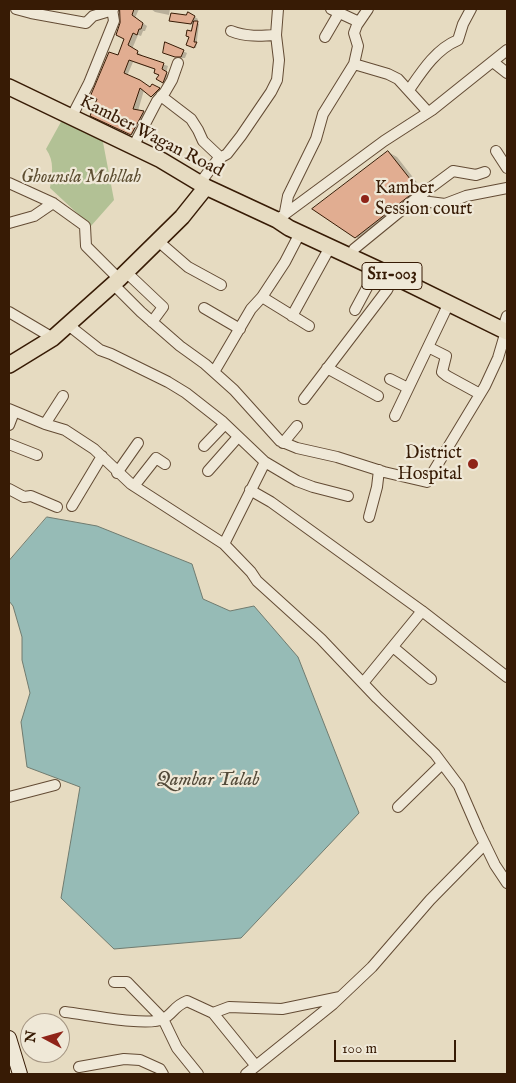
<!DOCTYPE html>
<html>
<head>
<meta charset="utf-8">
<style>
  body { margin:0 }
  #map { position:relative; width:516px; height:1083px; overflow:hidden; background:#e6dbc1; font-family:"IM FELL English",serif }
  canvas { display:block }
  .frame { position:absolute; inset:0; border:10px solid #371b05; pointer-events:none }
  .north { position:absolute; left:20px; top:1013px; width:50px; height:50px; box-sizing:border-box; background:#efe8d7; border:1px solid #a59683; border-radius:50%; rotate:276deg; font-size:14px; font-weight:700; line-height:20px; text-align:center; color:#371b05 }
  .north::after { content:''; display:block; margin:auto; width:18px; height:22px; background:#8f2418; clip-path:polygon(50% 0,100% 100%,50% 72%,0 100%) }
  .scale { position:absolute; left:334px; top:1040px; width:122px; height:22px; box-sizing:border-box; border:2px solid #371b05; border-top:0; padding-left:6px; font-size:15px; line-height:18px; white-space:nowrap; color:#371b05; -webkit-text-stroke:4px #efe8d7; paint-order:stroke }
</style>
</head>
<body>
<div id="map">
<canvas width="516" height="1083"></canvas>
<div class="frame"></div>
<div class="north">N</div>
<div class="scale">100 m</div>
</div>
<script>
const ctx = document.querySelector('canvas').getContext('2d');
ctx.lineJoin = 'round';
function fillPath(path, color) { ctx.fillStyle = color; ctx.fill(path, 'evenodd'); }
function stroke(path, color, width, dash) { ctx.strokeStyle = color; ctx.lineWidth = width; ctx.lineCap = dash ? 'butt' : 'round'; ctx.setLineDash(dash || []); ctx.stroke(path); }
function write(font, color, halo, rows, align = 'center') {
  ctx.font = font + ' "IM FELL English",serif'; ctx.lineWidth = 4.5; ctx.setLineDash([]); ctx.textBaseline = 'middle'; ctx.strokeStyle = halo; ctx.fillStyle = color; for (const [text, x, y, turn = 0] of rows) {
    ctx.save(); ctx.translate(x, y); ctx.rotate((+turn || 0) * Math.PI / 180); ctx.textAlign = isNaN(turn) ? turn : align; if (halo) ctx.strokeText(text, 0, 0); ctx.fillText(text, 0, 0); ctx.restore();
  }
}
fillPath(new Path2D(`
  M62 120 102 137 114 200 91 226 50 188C52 174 55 162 46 149Z`), '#b2c195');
const water = new Path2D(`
  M47 517 97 526 192 564 203 599 230 611 254 606 298 657 359 813 241 938 114 949 61 898 80 787 27 767 21 722 30 693 22 660V637L13 606 9 601V561Z`);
fillPath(water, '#96bbb6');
stroke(water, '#707b6f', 1);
fillPath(new Path2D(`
  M120 9H139L135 18 147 26 145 31H143L141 36 138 35 132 49 142 55 141 57 168 66 166 73 171 76 167 84 158 78 160 76 156 70 133 62 127 76 150 88 159 89 163 91 156 98 144 90 138 111 148 114 136 136 96 118 98 99 91 96 119 56 125 39Z
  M151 9H170L169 15 155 12Z
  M189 13 198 19 196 22 199 24 196 48 189 46 194 25 171 20 187 16Z
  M166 44 187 53 185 58H179L167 54Z
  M388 152 397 157 426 194 365 242 356 237Z`), '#0003');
const building = new Path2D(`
  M120 9H134L132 15 143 23 141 29H139L137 35 133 33 128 45 138 51 137 54 164 63 162 69 167 72 163 83 156 79 159 75 154 73 155 69 129 60 124 73 140 80 150 87 152 84 160 88 151 97 140 88 133 109 144 111 131 135 90 116 97 99 90 97 109 52 118 55 124 39 116 35 120 23Z
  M188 12 195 16 191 24 169 21 171 13 186 15Z
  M194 21H198L194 42H197L194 48 186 45 189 37 186 36 187 30 191 31Z
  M165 42 184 50 181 57H175L163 53Z
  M388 151 418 189 355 238 312 209Z`);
fillPath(building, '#e1ad91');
stroke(building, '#371b05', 1);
const street = new Path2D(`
  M16 9 31 13 86 23 93 16 113 10
  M331 9 359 22
  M231 31C246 37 261 36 276 35
  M325 37 339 13
  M493 62 507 73
  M354 64 388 74 398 79 428 112
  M409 90C422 71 436 49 458 40L463 24 471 9
  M161 96 191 119 198 130 203 141 221 158
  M71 118 89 83 114 21 112 9
  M133 147 157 101 165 92 172 80 178 63
  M496 151 507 168
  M9 183 53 203 85 226 86 246 119 279
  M200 183 218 159 227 154 241 136 271 92 277 80 279 60 276 35 278 9
  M414 200 445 204 466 196 507 188
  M285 212 288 196 316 139 323 114 354 64 358 46 354 33 357 25 368 9
  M277 220 384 141 432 110 507 50
  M9 223 34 216 53 203
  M158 241 188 267 221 285
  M354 249 414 200 453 171 476 175 485 172
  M126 272 163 307 152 322
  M113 284 141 312 180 346 205 364 234 390 280 441 297 448 337 457 384 472 427 482 485 386 498 358 506 331
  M262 297 309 326
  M204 308 240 329
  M355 310 377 269
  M9 312 53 338
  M292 316 330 247
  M505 322 507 316
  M67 324 100 350 111 354 168 382 186 393 223 422 265 462 297 481 313 487 348 496
  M428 347 446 356 442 372 447 376 480 394
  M327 368 378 396
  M214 372 251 309 262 297 285 262 300 233
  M390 379 408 388
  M304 399 387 290 394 276
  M9 409 45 424 65 430 94 449 131 484 224 544 251 572 257 581 321 639 377 698 435 754 459 786 479 832 495 865 507 883
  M395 416 449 303
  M45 424 63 396
  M9 425 14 412
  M283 443 297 426
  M9 444 37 455
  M204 446 225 424
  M208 471 238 437
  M117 473 138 443
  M134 486 156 458 165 464
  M9 489 24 497 31 496 57 507
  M250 490 271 502 422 611 507 677
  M72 506 102 456
  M369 517 377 487 379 470
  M224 544 265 462
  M393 647 431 679
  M363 683 422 611
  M9 797 55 785
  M398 807 442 764
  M114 982H127L163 1019 177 1048 198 1074
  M65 1012C85 1014 147 1027 163 1019 173 1014 174 1006 187 1001L213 1013 229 1007 282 1009 340 997
  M213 1013 256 1066
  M79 1067 124 1059 140 1060 160 1069 163 1074
  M246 1074 333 1004 372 967 430 900 485 844`);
const secondary = new Path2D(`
  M9 1038 20 1074`);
const primary = new Path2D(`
  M9 87 161 160 206 187 277 220 289 228 399 279 507 332
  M9 365 53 338 119 279 182 217 206 187`);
stroke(street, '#634b34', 12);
stroke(secondary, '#371b05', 16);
stroke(primary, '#371b05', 18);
stroke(street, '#efe8d7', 10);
stroke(secondary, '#efe8d7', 14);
stroke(primary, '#e6dbc1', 15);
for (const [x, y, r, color] of [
  [365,199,5,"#8f2418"],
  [473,464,6,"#8f2418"]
]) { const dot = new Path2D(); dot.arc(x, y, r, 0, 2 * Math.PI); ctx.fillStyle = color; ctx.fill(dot); stroke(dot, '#efe8d7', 2); }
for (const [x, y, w] of [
  [392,276,60]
]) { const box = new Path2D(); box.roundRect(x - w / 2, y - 13.5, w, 27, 4); ctx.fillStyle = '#efe8d7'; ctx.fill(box); stroke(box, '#371b05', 1); }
write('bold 16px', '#371b05', null, [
  ["S11-003",392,276]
]);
write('18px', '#371b05', '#efe8d7', [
  ["Kamber Wagan Road",151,137,27]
]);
write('italic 18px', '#5c4d30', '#efe8d7', [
  ["Ghounsla Mohllah",81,178]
]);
write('18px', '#371b05', '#efe8d7', [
  ["Kamber",375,189],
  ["Session court",375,210],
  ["District",462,454,"right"],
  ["Hospital",462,475,"right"]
], 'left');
write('italic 19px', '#544b3a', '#efe8d7', [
  ["Qambar Talab",208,781]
]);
</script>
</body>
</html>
